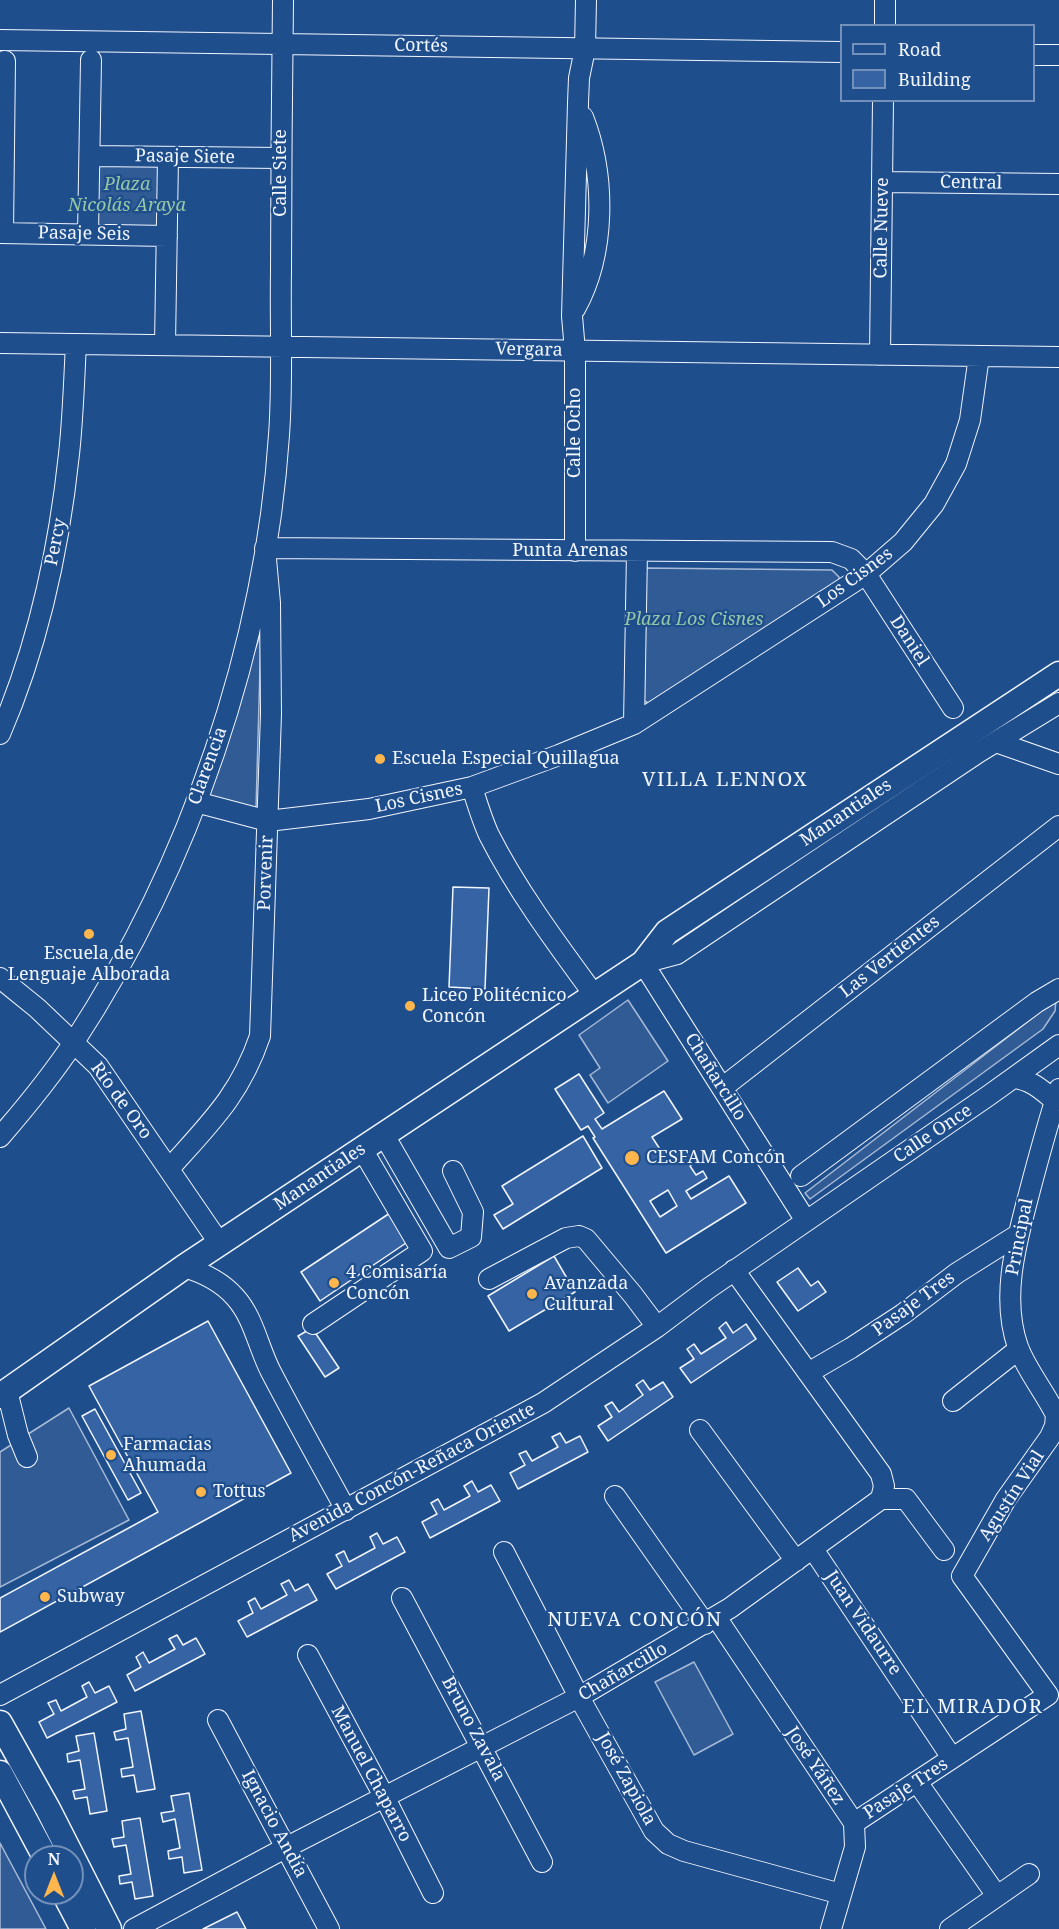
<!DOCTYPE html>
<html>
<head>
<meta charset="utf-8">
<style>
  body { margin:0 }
  #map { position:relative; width:1059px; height:1929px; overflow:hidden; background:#1f4e8c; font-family:"Noto Serif",serif }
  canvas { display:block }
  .legend { position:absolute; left:840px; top:24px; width:195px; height:78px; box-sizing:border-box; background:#1f4e8c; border:2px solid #7391ba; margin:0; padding:8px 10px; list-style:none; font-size:18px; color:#f2f6ff }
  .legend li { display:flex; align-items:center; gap:12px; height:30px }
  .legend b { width:30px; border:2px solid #7391ba }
  .north { position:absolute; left:24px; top:1845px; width:60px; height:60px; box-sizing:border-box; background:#1f4e8c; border:2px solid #7391ba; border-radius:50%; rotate:0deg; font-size:16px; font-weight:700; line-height:24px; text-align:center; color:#f2f6ff }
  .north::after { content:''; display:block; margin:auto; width:21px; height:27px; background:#ffb74d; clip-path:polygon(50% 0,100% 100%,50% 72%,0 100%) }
</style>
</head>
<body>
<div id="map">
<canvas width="1059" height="1929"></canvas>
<ul class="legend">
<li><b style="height:8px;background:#1f4e8c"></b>Road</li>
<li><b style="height:16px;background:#3563a3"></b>Building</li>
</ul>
<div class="north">N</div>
</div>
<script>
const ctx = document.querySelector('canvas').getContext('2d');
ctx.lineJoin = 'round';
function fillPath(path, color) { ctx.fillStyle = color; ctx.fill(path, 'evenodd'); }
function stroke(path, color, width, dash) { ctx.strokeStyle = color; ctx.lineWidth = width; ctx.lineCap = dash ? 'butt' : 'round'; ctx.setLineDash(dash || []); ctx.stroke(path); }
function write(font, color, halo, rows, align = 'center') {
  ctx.font = font + ' "Noto Serif",serif'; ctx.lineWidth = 4.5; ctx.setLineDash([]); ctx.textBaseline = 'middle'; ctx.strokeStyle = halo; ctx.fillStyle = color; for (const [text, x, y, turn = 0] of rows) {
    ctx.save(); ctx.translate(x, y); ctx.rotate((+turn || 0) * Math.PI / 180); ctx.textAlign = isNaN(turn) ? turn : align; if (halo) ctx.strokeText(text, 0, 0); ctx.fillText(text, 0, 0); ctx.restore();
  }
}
const built = new Path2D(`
  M97 163 160 165V226H95Z
  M644 568 832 570 839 577 840 587 654 706 639 698Z
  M261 633 256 808 204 795Z
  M628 1000 668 1061 608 1103 590 1075 600 1068 579 1035Z
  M1056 1000 1055 1011 1043 1029 810 1199 805 1193Z
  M69 1408 129 1520 0 1587V1452Z
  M694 1662 733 1734 694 1755 655 1682Z
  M0 1843 46 1929H0Z`);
fillPath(built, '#305b95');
stroke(built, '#a8bbd7', 1.5);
const building = new Path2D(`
  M453 887 489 888 485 989 449 987Z
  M579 1074 604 1113 595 1119 602 1129 664 1091 682 1119 652 1137 667 1160 685 1149 694 1163 690 1166 696 1175 703 1171 707 1178 686 1191 691 1199 729 1176 746 1203 666 1253 593 1138 595 1137 588 1126 581 1130 555 1089ZM668 1190 677 1206 660 1217 650 1201Z
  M583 1136 602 1168 503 1229 494 1215 513 1204 502 1186Z
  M393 1211 412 1239 320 1301 301 1272Z
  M554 1256 575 1292 509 1331 488 1296Z
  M798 1268 811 1286 818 1281 826 1292 798 1311 777 1282Z
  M208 1321 291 1473 0 1632V1598L158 1512 89 1386Z
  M726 1322 733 1333 746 1324 756 1339 691 1383 680 1368 694 1359 687 1349 694 1344 701 1354 726 1338 719 1328Z
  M312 1328 339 1368 325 1377 298 1336Z
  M643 1380 650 1390 663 1382 673 1397 608 1441 598 1426 612 1417 605 1406 612 1402 619 1412 643 1395 636 1385Z
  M95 1409 141 1493 128 1500 82 1416Z
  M560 1433 566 1443 580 1436 588 1452 518 1489 510 1473 525 1465 519 1454 526 1451 532 1461 558 1447 552 1437Z
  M472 1481 478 1492 491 1485 500 1501 430 1538 422 1522 437 1514 431 1503 438 1499 444 1510 470 1496 464 1486Z
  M377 1533 383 1544 397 1537 405 1552 336 1589 327 1574 342 1566 336 1555 344 1551 349 1562 375 1548 370 1537Z
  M289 1580 295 1591 308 1584 317 1600 247 1637 238 1621 253 1613 248 1602 255 1598 261 1609 287 1595 281 1584Z
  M177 1635 183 1645 196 1638 205 1654 135 1691 127 1675 141 1667 136 1657 143 1652 149 1663 175 1649 169 1639Z
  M89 1682 95 1693 109 1686 117 1702 47 1738 39 1722 54 1714 48 1703 56 1700 61 1711 87 1697 82 1686Z
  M141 1711 155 1789 137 1792 134 1775 122 1777 121 1769 133 1767 128 1738 116 1740 114 1732 126 1729 124 1714Z
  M94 1733 107 1811 90 1814 87 1797 75 1799 73 1791 85 1789 80 1760 68 1762 67 1754 79 1751 76 1736Z
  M189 1793 202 1870 184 1873 182 1857 169 1859 168 1851 180 1848 175 1819 163 1822 161 1813 174 1811 171 1796Z
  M140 1818 153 1896 135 1899 132 1882 120 1884 119 1876 131 1874 126 1845 114 1847 112 1839 124 1837 122 1821Z
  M237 1912 246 1929H203Z`);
fillPath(building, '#3563a3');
stroke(building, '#f2f6ff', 1.5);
const minor = new Path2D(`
  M885 26V0
  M0 40 842 52
  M1034 55H1059
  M90 156 281 158
  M882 182 1059 184
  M0 233 167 236
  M3 233 5 61
  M88 234 91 60
  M575 309C606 253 606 176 583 117
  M0 343 1059 357
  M165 345 168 157
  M880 355 883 100
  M575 551V351L572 316 578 103 579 78 585 49 586 0
  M634 724 637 551
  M0 734C38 646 59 549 69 454 73 418 74 381 76 344
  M996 742 1059 764
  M472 787C477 803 482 820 489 835 518 892 557 944 595 996
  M196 802 268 821 369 809 472 787 559 755 634 724 866 574 903 542 934 504 956 464 970 420 979 356
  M0 978 37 1008 98 1066 220 1244
  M1013 1078C1030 1079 1042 1090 1055 1101
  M722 1088 1059 826
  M384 1135 449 1248 471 1237 473 1212 453 1171
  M0 1137C26 1107 52 1075 74 1042 190 865 265 646 279 435 283 381 280 326 281 272 281 181 282 91 283 0
  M169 1169C210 1123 240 1095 260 1036L271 714 270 603 265 548 832 552 851 559 866 574 953 708
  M801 1176 1037 1002 1059 989
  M806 1221 643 963 677 954 979 752 1059 703
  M184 1267C204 1273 221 1281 235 1297 254 1318 258 1347 271 1372 295 1418 321 1464 346 1510
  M489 1279 566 1238 579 1236 586 1239 633 1295 657 1327
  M313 1324 422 1251 362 1149
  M808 1373 851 1348 903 1314 957 1273 1019 1234
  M7 1391 18 1435 27 1457
  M953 1401 1019 1349
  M700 1430 796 1561
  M615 1496 705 1624
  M881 1499H906L944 1550
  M813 1549 952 1758
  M504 1552 579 1697 654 1831 668 1844 684 1851 841 1894
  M402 1598 542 1862
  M716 1617 854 1823 855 1847 831 1929
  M308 1655 385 1798 433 1893
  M0 1695 543 1403 657 1327 709 1288 988 1096 1059 1045
  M218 1720 329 1929
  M917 1782 997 1896
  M854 1823 1048 1695 962 1576 1006 1499 1050 1437 1055 1426 1056 1415C1046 1394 1026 1369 1018 1347 1000 1296 1017 1240 1030 1190 1039 1156 1048 1122 1059 1089
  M134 1929 287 1847 579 1697 730 1608 881 1499 884 1486 881 1474 734 1270
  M950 1929 1029 1874`);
const major = new Path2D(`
  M0 1396 184 1267 643 963 667 932 1059 674
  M0 1723 48 1809 109 1929
  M0 1773 45 1857
  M64 1893 83 1929`);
stroke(minor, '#f2f6ff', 22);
stroke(major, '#f2f6ff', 27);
stroke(minor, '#1f4e8c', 20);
stroke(major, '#1f4e8c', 24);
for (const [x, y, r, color] of [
  [380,759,6,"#ffb74d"],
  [89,934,6,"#ffb74d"],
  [410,1006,6,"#ffb74d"],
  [632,1158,8,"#ffb74d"],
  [334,1283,6,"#ffb74d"],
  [532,1294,6,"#ffb74d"],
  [111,1455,6,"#ffb74d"],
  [201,1492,6,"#ffb74d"],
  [45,1597,6,"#ffb74d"]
]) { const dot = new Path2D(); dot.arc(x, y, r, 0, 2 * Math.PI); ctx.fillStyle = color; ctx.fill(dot); stroke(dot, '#1f4e8c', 2); }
write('18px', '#f2f6ff', '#1f4e8c', [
  ["Cortés",421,46,1],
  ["Pasaje Siete",185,157,1],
  ["Calle Siete",281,173,-90],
  ["Central",971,183,1],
  ["Calle Nueve",882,228,-89],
  ["Pasaje Seis",84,234,1],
  ["Vergara",529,350,1],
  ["Calle Ocho",575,433,-90],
  ["Percy",56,542,-79],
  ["Punta Arenas",570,551],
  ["Los Cisnes",855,578,-36],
  ["Daniel",909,641,57],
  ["Clarencia",208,766,-70],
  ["Los Cisnes",419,798,-12],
  ["Manantiales",846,813,-34],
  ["Porvenir",266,873,-88],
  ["Las Vertientes",890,957,-38],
  ["Chañarcillo",715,1077,58],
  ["Río de Oro",121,1101,54],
  ["Calle Once",933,1134,-34],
  ["Manantiales",320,1177,-34],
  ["Principal",1020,1237,-79],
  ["Pasaje Tres",914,1304,-36],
  ["Avenida Concón-Reñaca Oriente",412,1473,-28],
  ["Agustín Vial",1012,1496,-57],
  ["Juan Vidaurre",863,1623,56],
  ["Chañarcillo",623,1672,-30],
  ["Bruno Zavala",473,1729,62],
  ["José Yáñez",815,1766,56],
  ["Manuel Chaparro",371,1774,62],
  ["José Zapiola",626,1779,61],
  ["Pasaje Tres",906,1789,-33],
  ["Ignacio Andía",274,1824,62]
]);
write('italic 18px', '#97c8a6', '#1f4e8c', [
  ["Plaza",127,185],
  ["Nicolás Araya",127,206],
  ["Plaza Los Cisnes",694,620]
]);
write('18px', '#f2f6ff', '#1f4e8c', [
  ["Escuela Especial Quillagua",392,759],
  ["Escuela de",89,954,"center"],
  ["Lenguaje Alborada",89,975,"center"],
  ["Liceo Politécnico",422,996],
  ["Concón",422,1017],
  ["CESFAM Concón",646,1158],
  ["4 Comisaría",346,1273],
  ["Concón",346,1294],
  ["Avanzada",544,1284],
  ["Cultural",544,1305],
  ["Farmacias",123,1445],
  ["Ahumada",123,1466],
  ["Tottus",213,1492],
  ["Subway",57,1597]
], 'left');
ctx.letterSpacing = '1.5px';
write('20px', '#f2f6ff', '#1f4e8c', [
  ["VILLA LENNOX",725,780],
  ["NUEVA CONCÓN",635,1620],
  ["EL MIRADOR",973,1707]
]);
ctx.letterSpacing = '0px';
</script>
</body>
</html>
